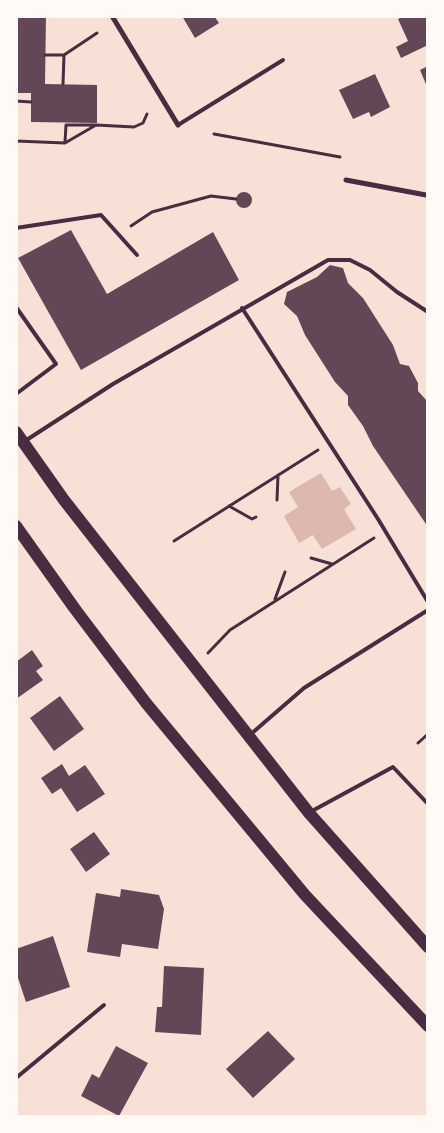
<!DOCTYPE html>
<html>
<head>
<meta charset="utf-8">
<style>
  body { margin:0 }
  #map { position:relative; width:444px; height:1133px; overflow:hidden; background:#f7e1d7; font-family:Cabin,sans-serif }
  canvas { display:block }
  .frame { position:absolute; inset:0; border:18px solid #fffaf5; pointer-events:none }
</style>
</head>
<body>
<div id="map">
<canvas width="444" height="1133"></canvas>
<div class="frame"></div>
</div>
<script>
const ctx = document.querySelector('canvas').getContext('2d');
ctx.lineJoin = 'round';
function fillPath(path, color) { ctx.fillStyle = color; ctx.fill(path, 'evenodd'); }
function stroke(path, color, width, dash) { ctx.strokeStyle = color; ctx.lineWidth = width; ctx.lineCap = dash ? 'butt' : 'round'; ctx.setLineDash(dash || []); ctx.stroke(path); }
fillPath(new Path2D(`
  M321 473 332 491 340 487 351 504 344 509 356 529 322 549 313 535 299 543 284 516 298 507 289 492Z`), '#dcb8b0');
fillPath(new Path2D(`
  M16 16H46L45 84 97 85V123L31 122V93H16Z
  M182 16H214L219 23 195 38Z
  M405 16H428V45L401 58 396 47 408 41 398 19Z
  M428 66V89L420 70Z
  M375 74 390 107 371 117 369 112 353 119 339 90Z
  M236 200a8 8 0 1 1 16 0a8 8 0 1 1-16 0Z
  M71 230 107 294 213 232 239 280 81 370 18 258Z
  M330 265 343 268 348 283 363 298 393 345 400 364 409 366 418 383V391L428 402V527L373 446 363 426 348 405V396L335 382 305 335 297 316 284 304 287 292 317 277Z
  M32 650 43 666 36 671 43 680 16 699V662Z
  M60 696 84 729 54 751 30 718Z
  M62 764 69 776 85 765 105 794 77 812 61 788 52 794 41 778Z
  M94 832 110 854 86 872 70 849Z
  M121 889 159 895 164 909 158 949 122 944 120 957 87 952 96 893 120 897Z
  M53 936 70 987 26 1002 16 972V949Z
  M164 966 204 968 201 1035 155 1032 157 1007H162Z
  M268 1031 295 1059 253 1098 226 1069Z
  M116 1046 148 1063 119 1116 81 1096 92 1074 99 1078Z`), '#644757');
stroke(new Path2D(`
  M45 55H64
  M63 84 64 55 97 33
  M16 101 31 102
  M214 134 340 157
  M16 141 65 143 96 125 134 127 143 123 147 114
  M65 142 66 125H95
  M131 226 152 212 211 196 236 199
  M277 500 278 475
  M229 506 252 519 256 517
  M174 541 318 450
  M311 558 332 564
  M275 599 285 572
  M208 653 230 630 374 538
  M418 743 428 734`), '#4a2c40', 3);
stroke(new Path2D(`
  M178 125 283 60
  M16 228 101 215 137 255
  M16 307 56 364 16 394
  M242 308 378 519 428 602
  M25 441 113 384 328 260H350L370 270 397 292 428 312
  M251 734 304 688 428 610
  M312 811 393 767 428 804
  M16 1078 104 1005`), '#4a2c40', 4);
stroke(new Path2D(`
  M112 16 178 125
  M346 180 426 195`), '#4a2c40', 5);
stroke(new Path2D(`
  M16 432 64 500 309 813 428 947
  M16 526 75 609 146 703 305 895 428 1026`), '#4a2c40', 12);
</script>
</body>
</html>
